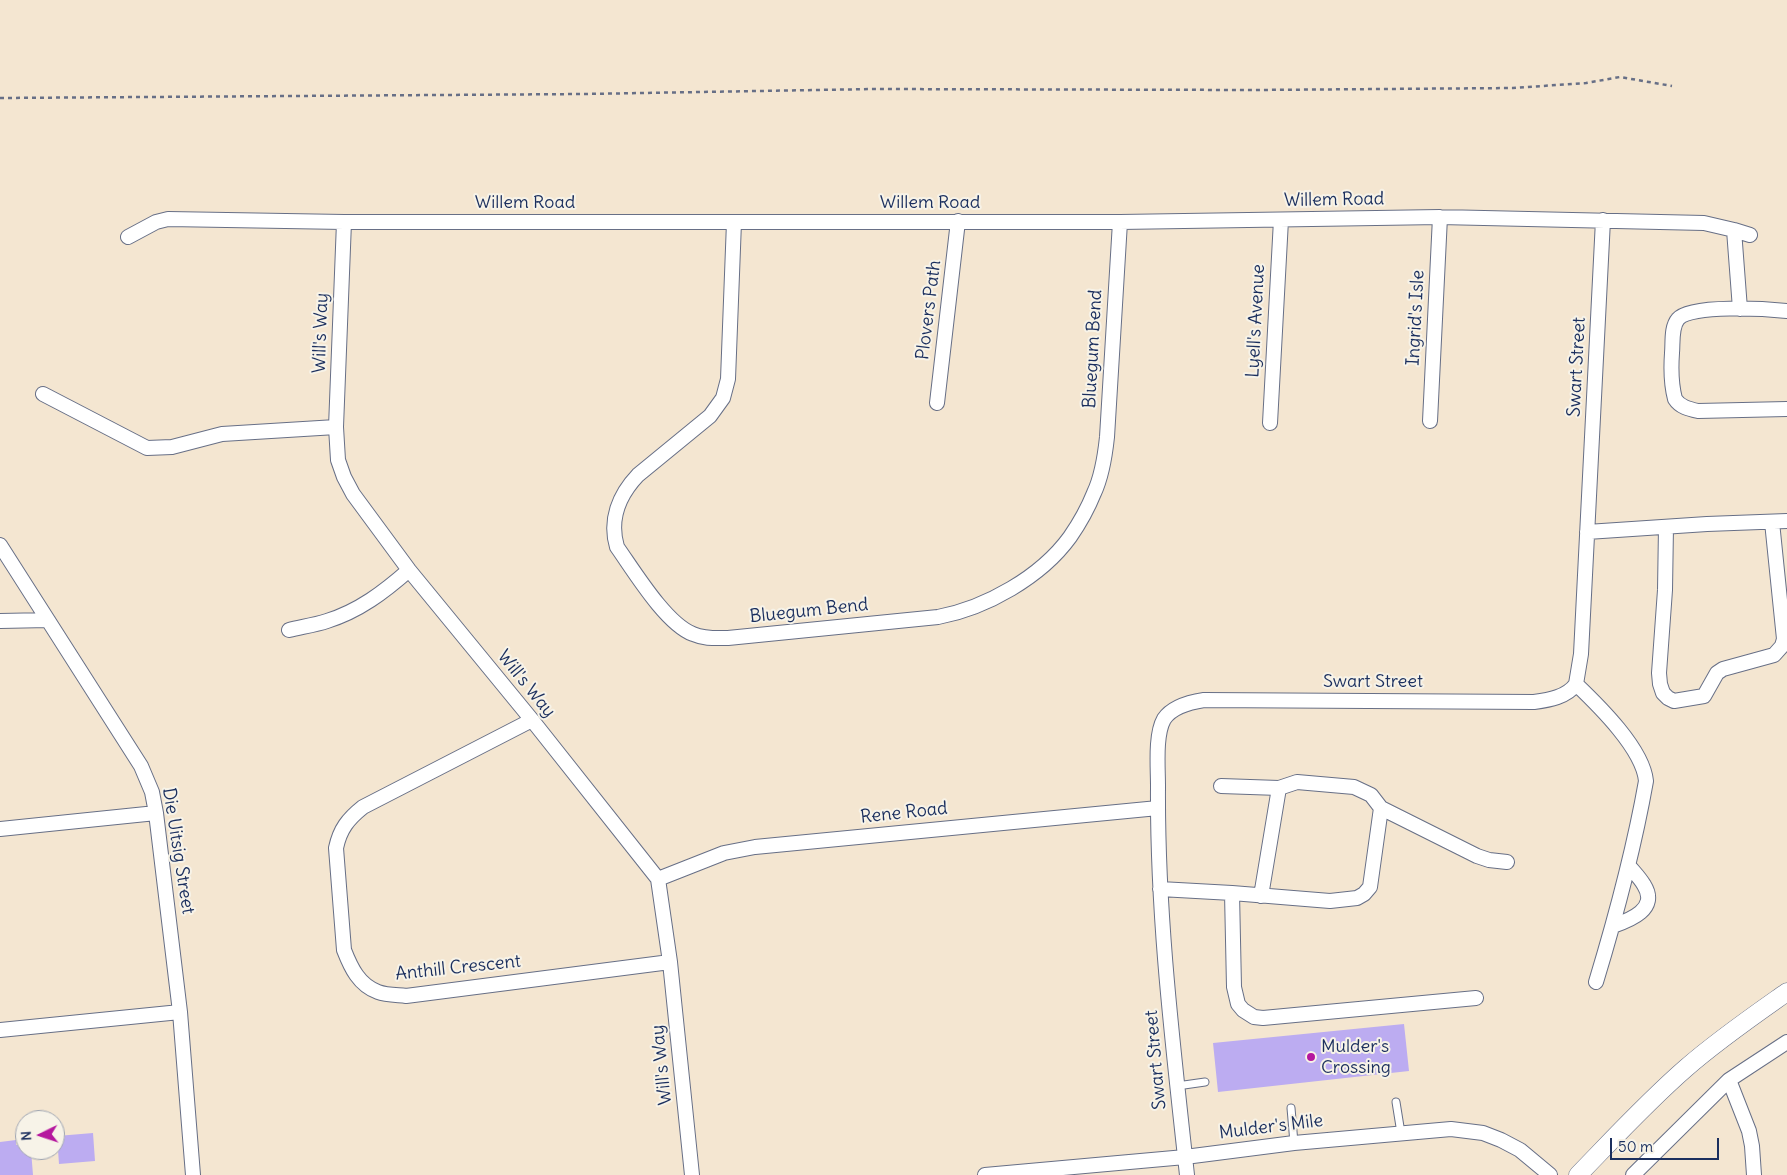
<!DOCTYPE html>
<html>
<head>
<meta charset="utf-8">
<style>
  body { margin:0 }
  #map { position:relative; width:1787px; height:1175px; overflow:hidden; background:#f4e6d1; font-family:Delius,sans-serif }
  canvas { display:block }
  .north { position:absolute; left:15px; top:1110px; width:50px; height:50px; box-sizing:border-box; background:#f7f3e8; border:1px solid #9fa5b1; border-radius:50%; rotate:266deg; font-size:14px; font-weight:700; line-height:20px; text-align:center; color:#1b2f5e }
  .north::after { content:''; display:block; margin:auto; width:18px; height:22px; background:#b5179e; clip-path:polygon(50% 0,100% 100%,50% 72%,0 100%) }
  .scale { position:absolute; left:1610px; top:1138px; width:109px; height:22px; box-sizing:border-box; border:2px solid #1b2f5e; border-top:0; padding-left:6px; font-size:15px; line-height:18px; white-space:nowrap; color:#1b2f5e; -webkit-text-stroke:4px #f7f3e8; paint-order:stroke }
</style>
</head>
<body>
<div id="map">
<canvas width="1787" height="1175"></canvas>
<div class="north">N</div>
<div class="scale">50 m</div>
</div>
<script>
const ctx = document.querySelector('canvas').getContext('2d');
ctx.lineJoin = 'round';
function fillPath(path, color) { ctx.fillStyle = color; ctx.fill(path, 'evenodd'); }
function stroke(path, color, width, dash) { ctx.strokeStyle = color; ctx.lineWidth = width; ctx.lineCap = dash ? 'butt' : 'round'; ctx.setLineDash(dash || []); ctx.stroke(path); }
function write(font, color, halo, rows, align = 'center') {
  ctx.font = font + ' Delius,sans-serif'; ctx.lineWidth = 4; ctx.setLineDash([]); ctx.textBaseline = 'middle'; ctx.strokeStyle = halo; ctx.fillStyle = color; for (const [text, x, y, turn = 0] of rows) {
    ctx.save(); ctx.translate(x, y); ctx.rotate((+turn || 0) * Math.PI / 180); ctx.textAlign = isNaN(turn) ? turn : align; if (halo) ctx.strokeText(text, 0, 0); ctx.fillText(text, 0, 0); ctx.restore();
  }
}
fillPath(new Path2D(`
  M1404 1024 1409 1071 1218 1092 1213 1043Z
  M93 1133 95 1161 59 1164 57 1136Z
  M16 1140V1145L25 1144V1150H31L33 1175H0V1142Z`), '#bcacf1');
const service = new Path2D(`
  M1177 1086 1205 1082
  M1396 1102 1401 1133
  M1291 1108 1294 1143`);
const minor = new Path2D(`
  M344 222 336 427 338 460 344 477 353 494 409 570 532 720 658 879 670 962 692 1175
  M734 222 728 379 723 398 710 416 638 475C619 495 609 520 617 547 634 571 666 624 693 634 704 639 716 638 728 638L938 617C986 608 1041 577 1070 537 1079 524 1088 508 1094 493 1102 476 1105 456 1107 437L1120 222
  M1734 230 1740 309
  M128 237 156 222 168 219 344 222H1120L1440 217 1704 223 1734 230 1750 235
  M1787 311C1767 309 1690 304 1678 319 1671 327 1673 343 1672 353 1671 367 1671 384 1675 399 1680 407 1689 409 1698 411L1787 409
  M43 394 147 448 172 447 222 434 336 427
  M937 403 958 221
  M1430 421 1440 217
  M1270 423 1281 220
  M1666 527 1665 590 1659 673 1660 684 1663 693 1668 698 1674 701 1704 696 1717 673 1723 669 1774 655 1782 646 1784 639 1772 522
  M1587 532 1707 524 1787 521
  M0 545 141 766 152 792 156 813 180 1012 193 1175
  M0 621 48 620
  M289 630C301 627 315 625 327 621 359 611 384 592 409 570
  M1576 684C1599 706 1643 749 1646 781 1634 849 1616 916 1596 982
  M532 720 363 807C348 819 340 829 336 848L344 950C351 968 359 985 378 992 386 995 397 995 406 996L670 962
  M1221 786 1279 788
  M0 829 156 813
  M658 879 724 853 755 847 1158 808
  M1160 889 1232 893 1330 901 1357 898 1364 894 1370 887 1381 808
  M1232 893 1234 987 1238 1004 1243 1010 1254 1017 1263 1018 1476 998
  M1261 896 1279 788 1297 782 1354 787 1371 795 1381 808 1477 856 1489 860 1507 862
  M1613 926C1630 920 1659 909 1644 885 1640 878 1634 872 1629 866
  M0 1030 180 1012
  M1729 1080 1749 1131 1752 1146 1754 1175
  M985 1175 1185 1157 1294 1143 1451 1129 1483 1133 1501 1140 1520 1150 1550 1175
  M1187 1175C1173 1046 1157 916 1158 786 1158 767 1155 735 1164 719 1172 707 1191 702 1204 700L1534 702C1549 700 1567 697 1576 684L1581 654 1603 220
  M1633 1175 1729 1080 1787 1042`);
const tertiary = new Path2D(`
  M1578 1175C1613 1139 1648 1101 1686 1068 1718 1040 1753 1016 1787 992`);
stroke(service, '#676f86', 9);
stroke(minor, '#676f86', 16);
stroke(tertiary, '#676f86', 19);
stroke(new Path2D(`
  M0 98 584 94 874 89 1253 90 1513 88 1586 83 1620 77 1672 86`), '#676f86', 2.5, [4, 4]);
stroke(service, '#fff', 7);
stroke(minor, '#fff', 14);
stroke(tertiary, '#fff', 18);
for (const [x, y, r, color] of [
  [1311,1057,5,"#b5179e"]
]) { const dot = new Path2D(); dot.arc(x, y, r, 0, 2 * Math.PI); ctx.fillStyle = color; ctx.fill(dot); stroke(dot, '#f7f3e8', 2); }
write('18px', '#1b2f5e', '#f7f3e8', [
  ["Willem Road",1334,200,-1],
  ["Willem Road",525,203],
  ["Willem Road",930,203],
  ["Plovers Path",929,310,-83],
  ["Ingrid's Isle",1416,318,-87],
  ["Lyell's Avenue",1256,321,-87],
  ["Will's Way",321,333,-88],
  ["Bluegum Bend",1093,349,-87],
  ["Swart Street",1577,367,-87],
  ["Bluegum Bend",809,611,-6],
  ["Swart Street",1373,682],
  ["Will's Way",526,684,51],
  ["Rene Road",904,813,-6],
  ["Die Uitsig Street",178,851,81],
  ["Anthill Crescent",458,968,-6],
  ["Swart Street",1156,1060,-95],
  ["Will's Way",662,1065,-96],
  ["Mulder's Mile",1271,1127,-7]
]);
write('18px', '#1b2f5e', '#f7f3e8', [
  ["Mulder's",1321,1047],
  ["Crossing",1321,1068]
], 'left');
</script>
</body>
</html>
